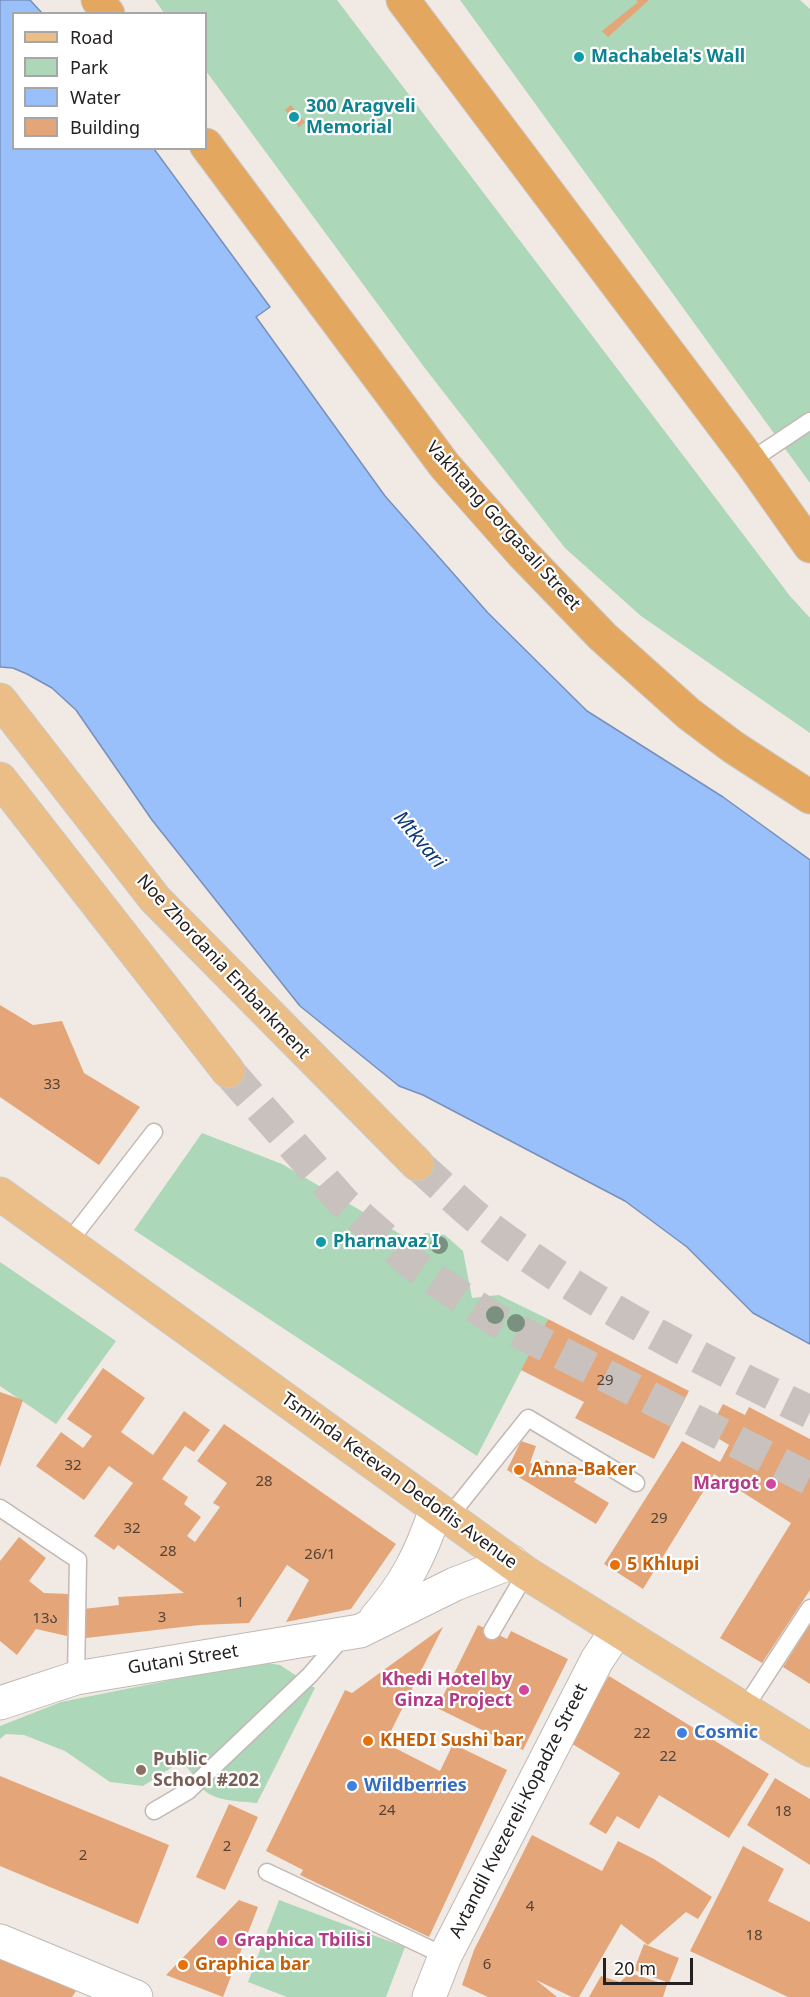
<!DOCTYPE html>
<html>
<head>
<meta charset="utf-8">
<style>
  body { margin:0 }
  #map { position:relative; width:810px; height:1997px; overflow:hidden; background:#f1e9e4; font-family:"Noto Sans",sans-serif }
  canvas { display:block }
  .legend { position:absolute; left:12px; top:12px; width:195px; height:138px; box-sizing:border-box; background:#fff; border:2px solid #a7a6a6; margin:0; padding:8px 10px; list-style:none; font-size:18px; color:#242120 }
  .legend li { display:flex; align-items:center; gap:12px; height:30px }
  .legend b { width:30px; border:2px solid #a7a6a6 }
  .scale { position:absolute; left:603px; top:1958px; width:90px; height:27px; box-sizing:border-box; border:3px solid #242120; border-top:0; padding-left:8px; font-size:18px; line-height:21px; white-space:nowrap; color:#242120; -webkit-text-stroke:4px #fff; paint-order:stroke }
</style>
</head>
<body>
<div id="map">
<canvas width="810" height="1997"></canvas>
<ul class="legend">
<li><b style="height:8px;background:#ebbd87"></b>Road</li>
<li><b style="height:16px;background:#acd7b8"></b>Park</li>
<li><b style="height:16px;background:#9ac0fc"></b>Water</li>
<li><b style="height:16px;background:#e4a679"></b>Building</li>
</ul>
<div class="scale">20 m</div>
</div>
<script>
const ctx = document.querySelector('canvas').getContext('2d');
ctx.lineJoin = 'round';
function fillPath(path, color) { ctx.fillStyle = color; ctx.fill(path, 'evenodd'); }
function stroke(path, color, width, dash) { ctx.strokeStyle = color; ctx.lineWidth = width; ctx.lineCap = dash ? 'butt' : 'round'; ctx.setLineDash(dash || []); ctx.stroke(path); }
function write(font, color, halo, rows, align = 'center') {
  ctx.font = font + ' "Noto Sans","Noto Sans Georgian",sans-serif'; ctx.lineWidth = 4.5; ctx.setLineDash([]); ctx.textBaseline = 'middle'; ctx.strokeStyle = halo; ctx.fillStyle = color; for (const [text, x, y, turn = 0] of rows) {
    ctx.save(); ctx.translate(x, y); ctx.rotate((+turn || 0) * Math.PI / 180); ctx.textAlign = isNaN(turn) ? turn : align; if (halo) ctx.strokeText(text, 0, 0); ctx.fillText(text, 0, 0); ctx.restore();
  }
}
fillPath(new Path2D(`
  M155 0H337L790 596 810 618V733L641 616 565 548 424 367 206 71V14L164 13Z
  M460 0H800L810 9V483Z
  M202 1133 282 1164 417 1244 425 1233 445 1235 463 1251 472 1298 499 1295 548 1319 477 1456 134 1230Z
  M0 1262 116 1341 56 1424 0 1386Z
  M261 1662 280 1665 315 1688 257 1803C240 1801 213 1802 201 1787 193 1777 193 1771 180 1762L143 1786 110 1782 65 1751 24 1735 6 1734 0 1739V1726L61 1702Z
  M279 1900 405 1947 386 1997H287L248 1982Z`), '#acd7b8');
const water = new Path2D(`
  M0 0H30L42 13 14 14V148L154 149 270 307 256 317 385 496 488 613 587 711 723 797 810 860V1344L753 1313 687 1247 625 1201 423 1095 399 1086 300 1006 152 820 76 710 52 688 27 674 13 668 0 667Z`);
fillPath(water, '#9ac0fc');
stroke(water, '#7790ba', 1.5);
fillPath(new Path2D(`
  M636 0H649L608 37 602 31 638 2Z
  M291 105 305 122 299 127 285 110Z
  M0 1005 33 1025 62 1021 84 1073 140 1107 99 1165 0 1097Z
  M548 1319 689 1391 654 1459 575 1418 584 1402 521 1370Z
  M103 1368 145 1398 121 1432 153 1455 184 1411 210 1430 194 1452 185 1446 162 1479 188 1497 184 1504 201 1517 187 1536 195 1542 220 1507 213 1503 227 1483 197 1461 224 1424 396 1544 351 1609 286 1622 309 1580 287 1565 249 1623 200 1625 86 1638 83 1609 119 1605 118 1597 184 1593 118 1545 114 1550 94 1536 133 1483 109 1466 84 1500 36 1466 61 1432 83 1448 92 1436 67 1419Z
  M0 1392 23 1400 0 1467Z
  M723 1404 745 1415 749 1407 810 1439V1590L762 1663 720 1638 791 1523 714 1474 643 1589 604 1564 682 1441 720 1462 729 1445 708 1432Z
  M521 1441 536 1446 530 1463 542 1467 546 1460 563 1470 569 1462 582 1470 574 1482 609 1503 596 1524 507 1470Z
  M19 1537 46 1558 29 1581 44 1593 69 1594 67 1636 36 1629 17 1655 0 1641V1561Z
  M810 1624V1684L783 1667Z
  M478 1625 507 1639 511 1631 568 1659 523 1750 437 1708Z
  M443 1627 385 1743 440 1771 453 1744 507 1770 429 1937 300 1875 303 1870 266 1851 345 1690 352 1693Z
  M609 1676 769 1774 729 1838 659 1795 639 1829 617 1816 606 1834 589 1824 620 1773 569 1742Z
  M0 1776 169 1845 138 1924 0 1866Z
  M775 1778 810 1799V1865L747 1825Z
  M229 1804 258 1817 225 1890 196 1877Z
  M532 1835 602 1871 618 1841 654 1859 712 1897 698 1919 686 1912 648 1945 621 1924 579 1997H572L536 1980 557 1997H488L462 1985 474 1950Z
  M743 1846 784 1869 768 1901 810 1922V1997H788L690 1951Z
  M239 1900 258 1907 223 1997 166 1975Z
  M644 1944 679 1958 669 1983 634 1970Z
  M0 1952 80 1985 72 1997H0Z
  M630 1973 667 1985 663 1997H589L601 1976 620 1982Z`), '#e4a679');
stroke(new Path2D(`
  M228 1071 343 1202 420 1270 496 1320 810 1479
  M417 1164C443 1187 468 1212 496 1233 593 1305 701 1360 810 1412`), '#c8c1bd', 33, [33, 16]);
const service = new Path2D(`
  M750 461 810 421
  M68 1243 154 1132
  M0 1508 78 1560 76 1678
  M448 1518 528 1418 636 1483
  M492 1631 526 1573
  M744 1709 810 1608
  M154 1811 188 1791 310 1675 342 1638
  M267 1872 445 1956`);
const minor = new Path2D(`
  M376 1618C407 1583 421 1553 436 1509
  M0 1703 76 1678 360 1631 455 1584 512 1562
  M0 1941 136 1997
  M429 1997 445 1956 597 1660 617 1630`);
const primary = new Path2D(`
  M0 700 155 899 417 1164
  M0 779 228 1071
  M0 1194 526 1573 810 1750`);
const trunk = new Path2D(`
  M98 0 108 14
  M403 0 750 461 810 546
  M206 145 445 466 521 552 603 637 689 714 733 747 810 797`);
stroke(service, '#c2b9b5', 19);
stroke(minor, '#c2b9b5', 35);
stroke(primary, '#cacac9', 35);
stroke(trunk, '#cacac9', 35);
stroke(service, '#fff', 16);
stroke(minor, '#fff', 33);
stroke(primary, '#ebbd87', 33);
stroke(trunk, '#e4a75f', 33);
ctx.fillStyle = '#79917e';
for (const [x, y] of [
  [439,1245],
  [495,1315],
  [516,1323]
]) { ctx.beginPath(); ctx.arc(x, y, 9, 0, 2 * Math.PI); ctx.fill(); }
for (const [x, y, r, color] of [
  [579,57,6,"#0f9aa8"],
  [294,117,6,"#0f9aa8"],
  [321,1242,6,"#0f9aa8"],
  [519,1470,6,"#e8710a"],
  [771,1484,6,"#d1479c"],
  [615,1565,6,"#e8710a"],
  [524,1690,6,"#d1479c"],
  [682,1733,6,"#3f7fe0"],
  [368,1741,6,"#e8710a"],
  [141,1770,6,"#8d6e63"],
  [352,1786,6,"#3f7fe0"],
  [222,1941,6,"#d1479c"],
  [183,1965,6,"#e8710a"]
]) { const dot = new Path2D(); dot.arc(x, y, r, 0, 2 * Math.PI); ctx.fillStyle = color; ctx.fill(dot); stroke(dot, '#fff', 2); }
write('15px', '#544236', null, [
  ["33",52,1085],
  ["29",605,1381],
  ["32",73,1466],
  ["28",264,1482],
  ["29",659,1519],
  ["32",132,1529],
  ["28",168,1552],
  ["26/1",320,1555],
  ["1",240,1603],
  ["3",162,1618],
  ["13ა",45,1619],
  ["22",642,1734],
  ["22",668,1757],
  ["24",387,1811],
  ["18",783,1812],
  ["2",227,1847],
  ["2",83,1856],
  ["4",530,1907],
  ["18",754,1936],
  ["6",487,1965]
]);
write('bold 18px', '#0d838f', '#fff', [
  ["Machabela's Wall",591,57],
  ["300 Aragveli",306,107],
  ["Memorial",306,128],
  ["Pharnavaz I",333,1242]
], 'left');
write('18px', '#242120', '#fff', [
  ["Vakhtang Gorgasali Street",503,526,48],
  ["Noe Zhordania Embankment",223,967,47],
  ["Tsminda Ketevan Dedoflis Avenue",399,1481,36],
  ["Gutani Street",183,1660,-9],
  ["Avtandil Kvezereli-Kopadze Street",519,1811,-63]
]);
write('bold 18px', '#c56008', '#fff', [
  ["Anna-Baker",531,1470],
  ["5 Khlupi",627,1565],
  ["KHEDI Sushi bar",380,1741],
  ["Graphica bar",195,1965]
], 'left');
write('bold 18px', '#b23c85', '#fff', [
  ["Margot",759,1484],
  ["Khedi Hotel by",512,1680],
  ["Ginza Project",512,1701],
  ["Graphica Tbilisi",234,1941,"left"]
], 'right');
write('bold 18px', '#366cbe', '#fff', [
  ["Cosmic",694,1733],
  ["Wildberries",364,1786]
], 'left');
write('bold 18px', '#785e54', '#fff', [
  ["Public",153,1760],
  ["School #202",153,1781]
], 'left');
write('italic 20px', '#0c377b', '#fff', [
  ["Mtkvari",419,840,50]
]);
</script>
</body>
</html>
